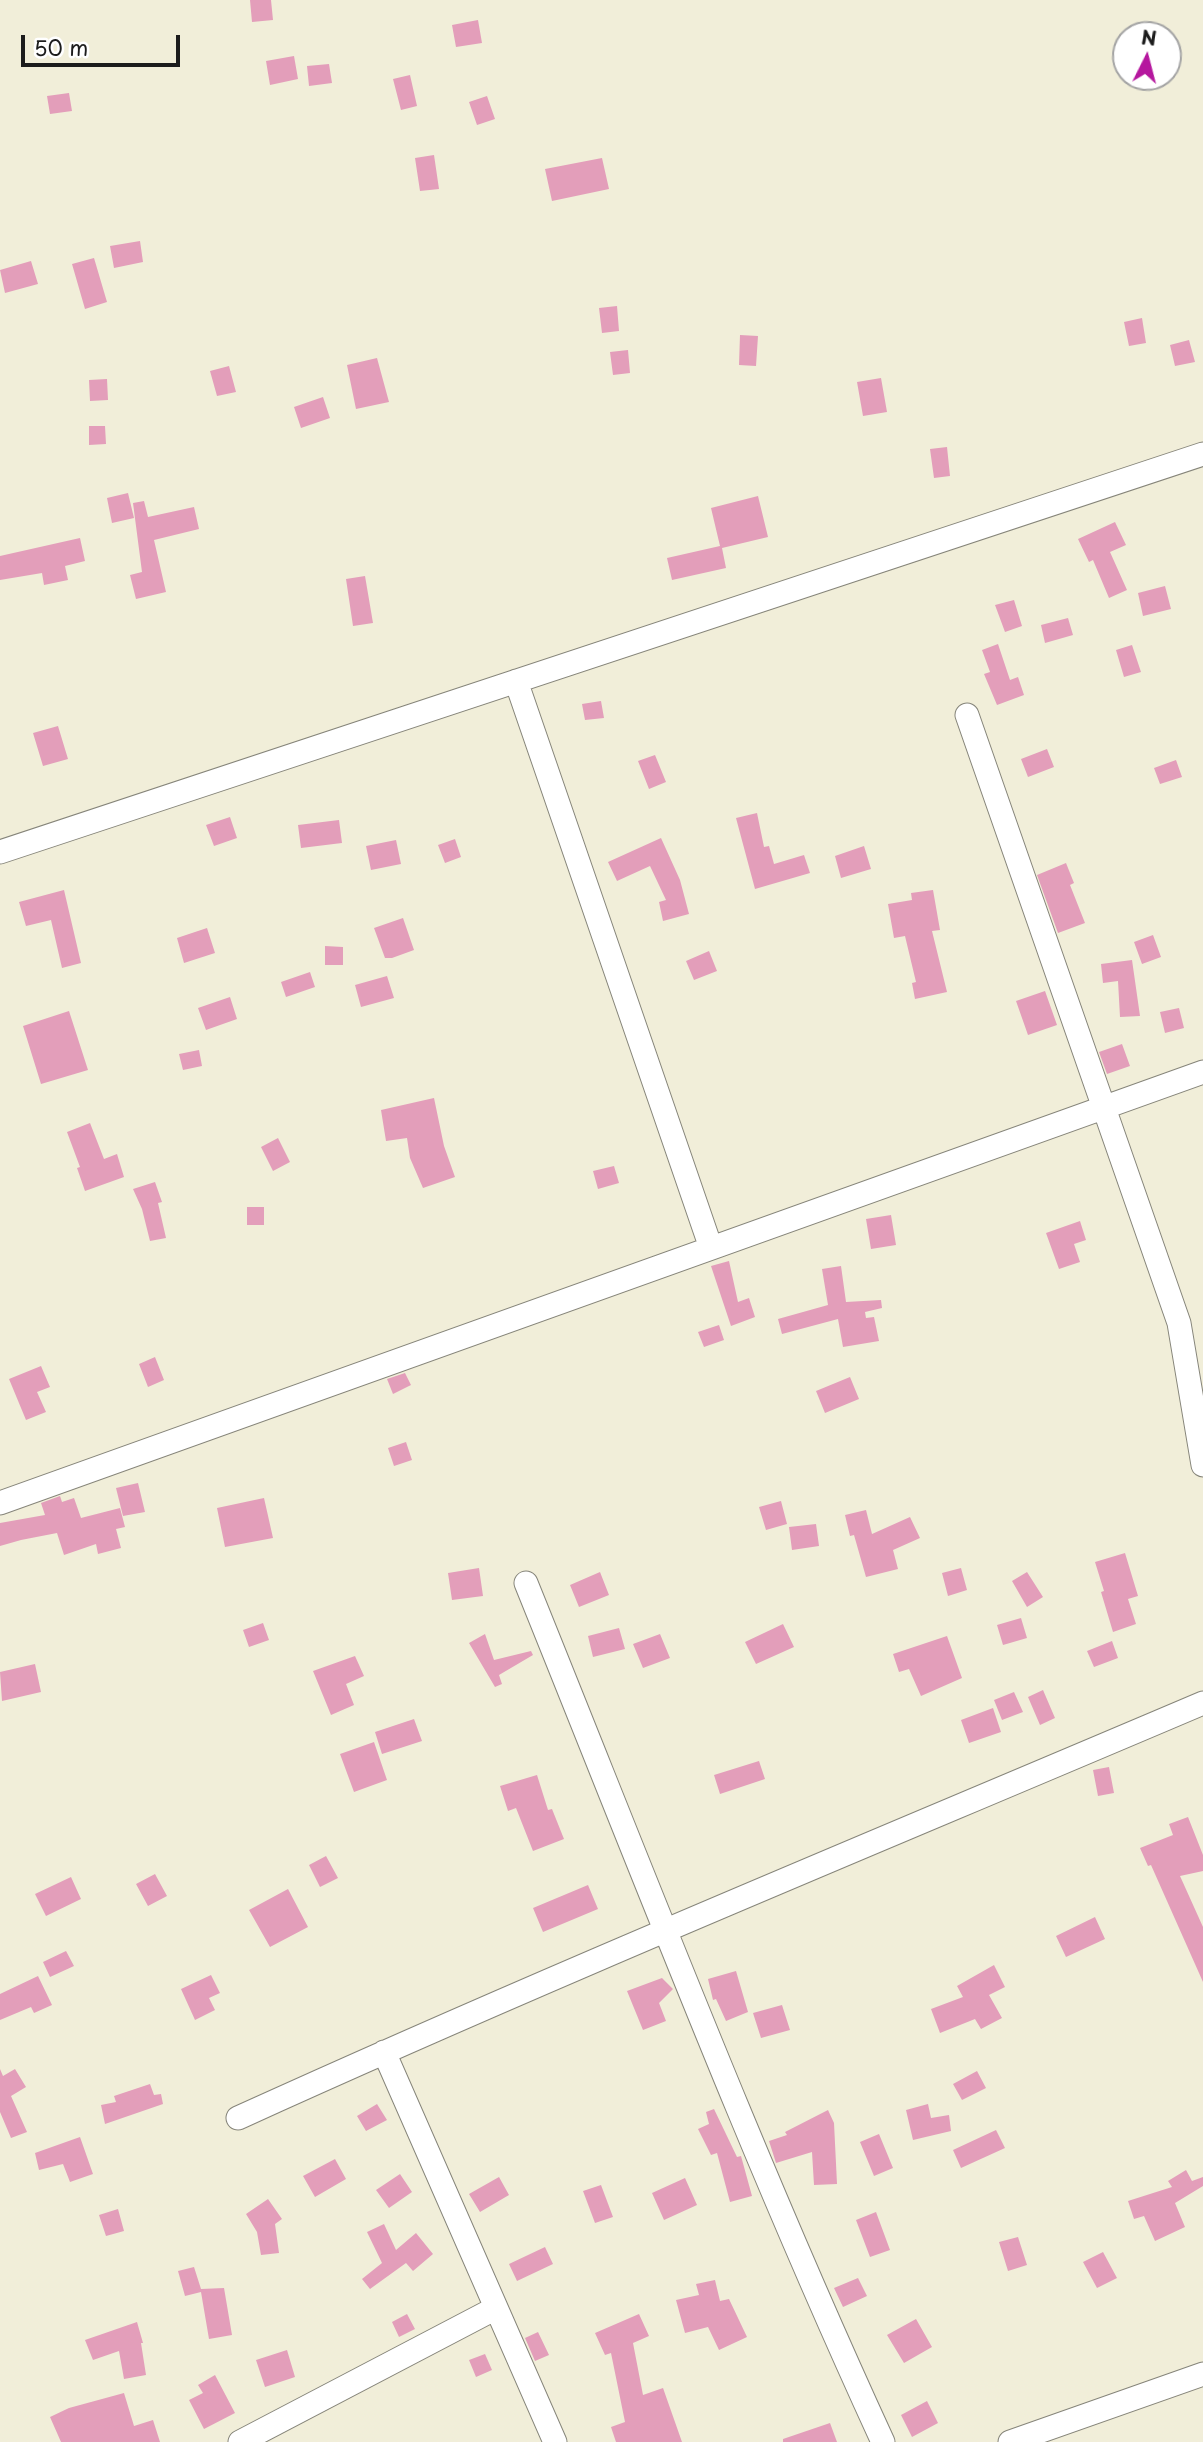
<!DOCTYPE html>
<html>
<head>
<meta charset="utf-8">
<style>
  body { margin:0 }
  #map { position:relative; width:1203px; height:2442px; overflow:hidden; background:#f1eed9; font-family:"Playpen Sans",sans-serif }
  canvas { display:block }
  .north { position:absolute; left:1112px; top:21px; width:70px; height:70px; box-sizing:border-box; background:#fff; border:2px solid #a4a4a4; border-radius:50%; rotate:6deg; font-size:19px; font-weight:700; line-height:28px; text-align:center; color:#1c1c1c }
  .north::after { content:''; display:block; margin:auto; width:24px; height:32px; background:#b5179e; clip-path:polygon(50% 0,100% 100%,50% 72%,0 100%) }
  .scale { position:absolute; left:21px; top:35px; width:159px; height:32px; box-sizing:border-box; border:4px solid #1c1c1c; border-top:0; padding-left:9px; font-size:21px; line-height:24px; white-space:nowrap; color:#1c1c1c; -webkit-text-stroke:5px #fff; paint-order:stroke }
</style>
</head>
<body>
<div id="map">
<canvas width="1203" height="2442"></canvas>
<div class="north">N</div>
<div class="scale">50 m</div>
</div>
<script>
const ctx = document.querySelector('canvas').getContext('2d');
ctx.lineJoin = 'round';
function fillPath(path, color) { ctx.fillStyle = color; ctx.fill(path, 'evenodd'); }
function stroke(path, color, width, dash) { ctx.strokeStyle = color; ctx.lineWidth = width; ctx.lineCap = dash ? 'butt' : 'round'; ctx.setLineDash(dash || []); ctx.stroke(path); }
fillPath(new Path2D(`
  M250 0H271L273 20 252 22Z
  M478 20 482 43 456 47 452 25Z
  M294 56 298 79 270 85 266 61Z
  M329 64 332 83 309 86 307 66Z
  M410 75 417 106 401 110 393 79Z
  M69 93 72 111 50 114 47 96Z
  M487 96 495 119 477 125 469 102Z
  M434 155 439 189 420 191 415 158Z
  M602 158 609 189 552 201 545 169Z
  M140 241 143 262 114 268 110 246Z
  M94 258 107 302 85 309 72 264Z
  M31 261 38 284 5 293 0 270Z
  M617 306 619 331 602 333 599 308Z
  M1142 318 1146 343 1129 346 1124 322Z
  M740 335 758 336 756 366 739 365Z
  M1189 340 1195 362 1175 366 1170 345Z
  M628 350 630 373 613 375 610 352Z
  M377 358 389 402 356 409 347 365Z
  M229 366 236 392 217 396 210 371Z
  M881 378 887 412 863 416 857 382Z
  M107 379 108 400 90 401 89 380Z
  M323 397 330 418 301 428 294 407Z
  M89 426H105L106 444 89 445Z
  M947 447 950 476 934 478 930 449Z
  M128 493 134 518 112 523 107 498Z
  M758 496 768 537 722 548 726 568 672 580 667 558 720 546 711 508Z
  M144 501 148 517 194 507 199 529 154 540 166 592 136 599 130 575 142 572 133 503Z
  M1115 522 1126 545 1110 552 1127 590 1109 598 1093 560 1089 562 1078 539Z
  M80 538 85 561 65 566 68 580 44 585 42 573 0 580V556Z
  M365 576 373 623 353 626 346 579Z
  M1165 586 1171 609 1143 616 1138 593Z
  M1014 600 1022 626 1005 632 995 605Z
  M1068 618 1073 635 1045 643 1041 625Z
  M998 644 1010 680 1018 677 1024 695 997 705 984 674 990 672 982 650Z
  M1132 645 1141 672 1124 677 1116 650Z
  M601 701 604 718 585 720 582 704Z
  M58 726 68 759 43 766 33 733Z
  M1047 749 1054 767 1028 777 1021 759Z
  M655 755 666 782 649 789 638 761Z
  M1176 760 1182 777 1160 784 1154 768Z
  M757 813 764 847 769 846 774 864 804 855 810 873 755 889 736 818Z
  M230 817 237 838 214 846 206 825Z
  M339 820 342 843 301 848 298 825Z
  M661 838 680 880 689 914 663 921 659 902 666 900 650 866 617 881 608 862Z
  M455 839 461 857 445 863 438 845Z
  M396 840 401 864 371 870 366 846Z
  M864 846 871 869 841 878 835 856Z
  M1066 863 1074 883 1070 885 1085 923 1058 933 1037 875Z
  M64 890 81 963 62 968 51 920 26 926 19 902Z
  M933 890 940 930 932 931 947 992 915 999 912 983 916 982 905 936 894 938 888 904 912 900 911 893Z
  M403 918 414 950 392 958H385L374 928Z
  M207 928 215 953 184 963 177 938Z
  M1153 935 1161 957 1142 964 1134 942Z
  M325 946 343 947V965H325Z
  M709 951 717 971 694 980 686 961Z
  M1132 960 1140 1016 1120 1017 1118 981 1103 983 1101 964Z
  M310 972 315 987 286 997 281 982Z
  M387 976 394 998 361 1007 355 985Z
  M1045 991 1057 1025 1028 1035 1016 1001Z
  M230 997 237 1019 206 1030 198 1008Z
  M1179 1008 1184 1028 1165 1033 1160 1012Z
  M69 1011 88 1070 41 1084 23 1026Z
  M1122 1044 1130 1066 1107 1074 1099 1052Z
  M199 1050 202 1066 183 1070 179 1054Z
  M434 1098 444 1146 455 1177 423 1188 410 1158 407 1138 386 1141 381 1110Z
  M90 1123 104 1159 117 1154 124 1177 85 1191 77 1168 80 1167 67 1132Z
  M278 1138 290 1162 273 1171 261 1147Z
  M614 1166 619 1183 598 1189 593 1171Z
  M155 1182 162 1202 158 1203 166 1238 150 1241 142 1209 133 1189Z
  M247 1207H264V1225H247Z
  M891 1215 896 1245 871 1249 866 1219Z
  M1080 1221 1086 1240 1074 1244 1080 1262 1059 1269 1046 1233Z
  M729 1261 738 1302 749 1298 755 1317 731 1326 711 1266Z
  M841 1266 846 1302 881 1300 882 1308 865 1312 866 1318 874 1317 879 1341 843 1347 838 1319 782 1334 778 1319 828 1305 822 1269Z
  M719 1325 724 1340 704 1347 698 1332Z
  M155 1357 164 1380 148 1387 139 1364Z
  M41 1366 50 1387 37 1392 46 1412 26 1420 9 1379Z
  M405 1373 411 1385 393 1394 387 1379Z
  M850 1377 859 1399 825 1413 816 1391Z
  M406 1442 412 1460 394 1466 388 1448Z
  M138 1483 145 1512 123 1516 116 1488Z
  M60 1496 62 1502 74 1498 81 1518 120 1508 125 1527 116 1529 121 1548 98 1554 96 1544 64 1555 57 1533 21 1540 0 1546V1523L45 1515 41 1503Z
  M264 1498 273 1538 225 1547 217 1508Z
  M781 1501 787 1524 766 1530 759 1507Z
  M866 1510 872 1534 910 1517 920 1538 893 1550 898 1569 866 1577 854 1535 850 1536 845 1515Z
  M816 1524 819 1546 792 1550 789 1527Z
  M1125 1553 1138 1596 1128 1599 1136 1624 1113 1632 1101 1592 1104 1591 1095 1562Z
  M479 1568 483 1596 452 1600 448 1573Z
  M961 1568 967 1590 948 1596 942 1573Z
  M600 1572 609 1595 579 1607 570 1585Z
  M1027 1572 1043 1597 1027 1607 1012 1581Z
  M1021 1618 1027 1638 1003 1645 997 1625Z
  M263 1623 269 1640 249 1647 243 1630Z
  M783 1624 794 1647 756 1664 745 1642Z
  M619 1628 625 1649 593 1657 588 1636Z
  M485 1634 494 1660 531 1651 533 1655 499 1675 502 1684 495 1687 469 1643Z
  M660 1634 670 1658 643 1668 633 1644Z
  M947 1636 962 1678 921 1696 909 1669 899 1672 893 1654Z
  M1112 1641 1118 1658 1094 1667 1087 1651Z
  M355 1656 364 1676 346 1684 354 1705 331 1715 313 1671Z
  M35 1664 41 1692 2 1701 0 1672Z
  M1043 1690 1055 1718 1040 1725 1028 1697Z
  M1014 1692 1023 1712 1002 1720 994 1700Z
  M993 1708 1001 1732 969 1743 961 1720Z
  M414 1719 422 1741 382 1754 375 1732Z
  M374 1742 387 1780 354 1792 340 1754Z
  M759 1761 765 1779 720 1794 714 1775Z
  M1109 1767 1114 1793 1098 1796 1093 1770Z
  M537 1775 548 1810 552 1809 564 1839 533 1851 516 1808 508 1811 500 1786Z
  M1188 1817 1203 1855V1871L1180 1876 1203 1927V1982L1151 1865 1148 1866 1140 1848 1173 1835 1169 1824Z
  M326 1856 338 1878 320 1887 309 1865Z
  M155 1874 167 1896 148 1906 136 1884Z
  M71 1877 81 1899 46 1916 35 1894Z
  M588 1885 598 1909 543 1932 533 1908Z
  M288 1889 308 1927 270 1947 249 1910Z
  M1095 1917 1105 1939 1066 1957 1056 1936Z
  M66 1951 74 1966 50 1977 43 1962Z
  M994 1965 1005 1987 989 1995 1002 2018 981 2029 975 2019 940 2033 931 2009 963 1997 957 1986Z
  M736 1971 748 2012 726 2021 716 1999 713 2000 708 1979Z
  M211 1975 220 1993 209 1998 215 2010 195 2020 181 1989Z
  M38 1976 52 2005 34 2013 31 2007 0 2020V1994Z
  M662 1978 673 1989 659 2003 666 2021 643 2030 627 1991Z
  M782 2005 790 2030 761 2038 753 2013Z
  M0 2069 3 2076 15 2069 26 2087 11 2096 27 2132 11 2138 0 2112Z
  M977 2071 986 2088 962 2100 953 2084Z
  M150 2084 154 2095 161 2094 163 2104 105 2124 101 2105 116 2102 114 2096Z
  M377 2104 387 2120 366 2131 357 2116Z
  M928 2104 931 2118 949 2115 951 2131 913 2140 906 2110Z
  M714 2109 737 2157 741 2156 752 2196 730 2202 717 2153 711 2155 698 2129 709 2124 706 2112Z
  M828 2110 834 2123 837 2184 814 2185 812 2152 776 2163 769 2141 787 2135 785 2132Z
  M996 2130 1005 2148 961 2168 953 2150Z
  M879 2134 893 2168 874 2176 860 2142Z
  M80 2137 93 2174 70 2182 63 2164 39 2170 35 2153Z
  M335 2159 346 2179 315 2197 303 2176Z
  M1186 2170 1192 2181 1203 2177V2186L1175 2203 1185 2227 1155 2241 1144 2216 1134 2219 1128 2201 1172 2187 1168 2181Z
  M400 2174 412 2192 389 2208 376 2190Z
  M499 2177 509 2195 480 2212 469 2194Z
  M685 2178 697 2205 664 2220 652 2193Z
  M601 2185 613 2217 595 2223 583 2191Z
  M268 2199 282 2219 275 2224 279 2253 261 2255 257 2232 246 2214Z
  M118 2209 124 2231 106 2236 99 2215Z
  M876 2212 890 2250 870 2257 856 2220Z
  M384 2224 396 2250 416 2233 433 2254 413 2271 406 2263 370 2289 362 2279 382 2263 367 2232Z
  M1018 2237 1027 2265 1008 2271 999 2242Z
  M545 2247 553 2264 517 2281 509 2264Z
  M1103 2252 1117 2278 1097 2288 1083 2262Z
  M194 2267 201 2289 224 2288 232 2335 209 2339 201 2292 185 2296 178 2271Z
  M858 2278 867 2296 843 2307 834 2288Z
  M715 2280 720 2301 729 2299 747 2337 719 2350 708 2327 685 2333 676 2300 699 2295 696 2284Z
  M407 2314 415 2329 399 2337 392 2322Z
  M639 2314 649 2336 633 2343 643 2395 663 2388 682 2442H616L611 2427 625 2422 611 2353 605 2355 595 2333Z
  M916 2319 932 2347 904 2363 887 2335Z
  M137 2322 143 2343H141L146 2375 124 2379 119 2351 93 2360 85 2340Z
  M538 2332 549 2355 535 2361 525 2338Z
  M287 2350 295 2377 265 2387 256 2360Z
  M485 2354 492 2370 476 2377 469 2360Z
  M215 2375 235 2413 204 2429 189 2400 203 2393 198 2385Z
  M124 2393 134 2426 153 2420 160 2442H61L50 2417 69 2408Z
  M927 2401 938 2423 912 2437 901 2415Z
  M830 2423 837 2442H783V2439Z`), '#e39eba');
const minor = new Path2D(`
  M516 681 711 1248
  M967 715 1179 1323 1203 1465
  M0 852 1203 454
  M0 1503 1203 1072
  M526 1583C642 1870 753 2160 883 2442
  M384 2052 555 2442
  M238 2118C557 1973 881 1840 1203 1703
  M240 2442 496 2308
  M1010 2442 1203 2374`);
stroke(minor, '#86857a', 25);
stroke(minor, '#fff', 23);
</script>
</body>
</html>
